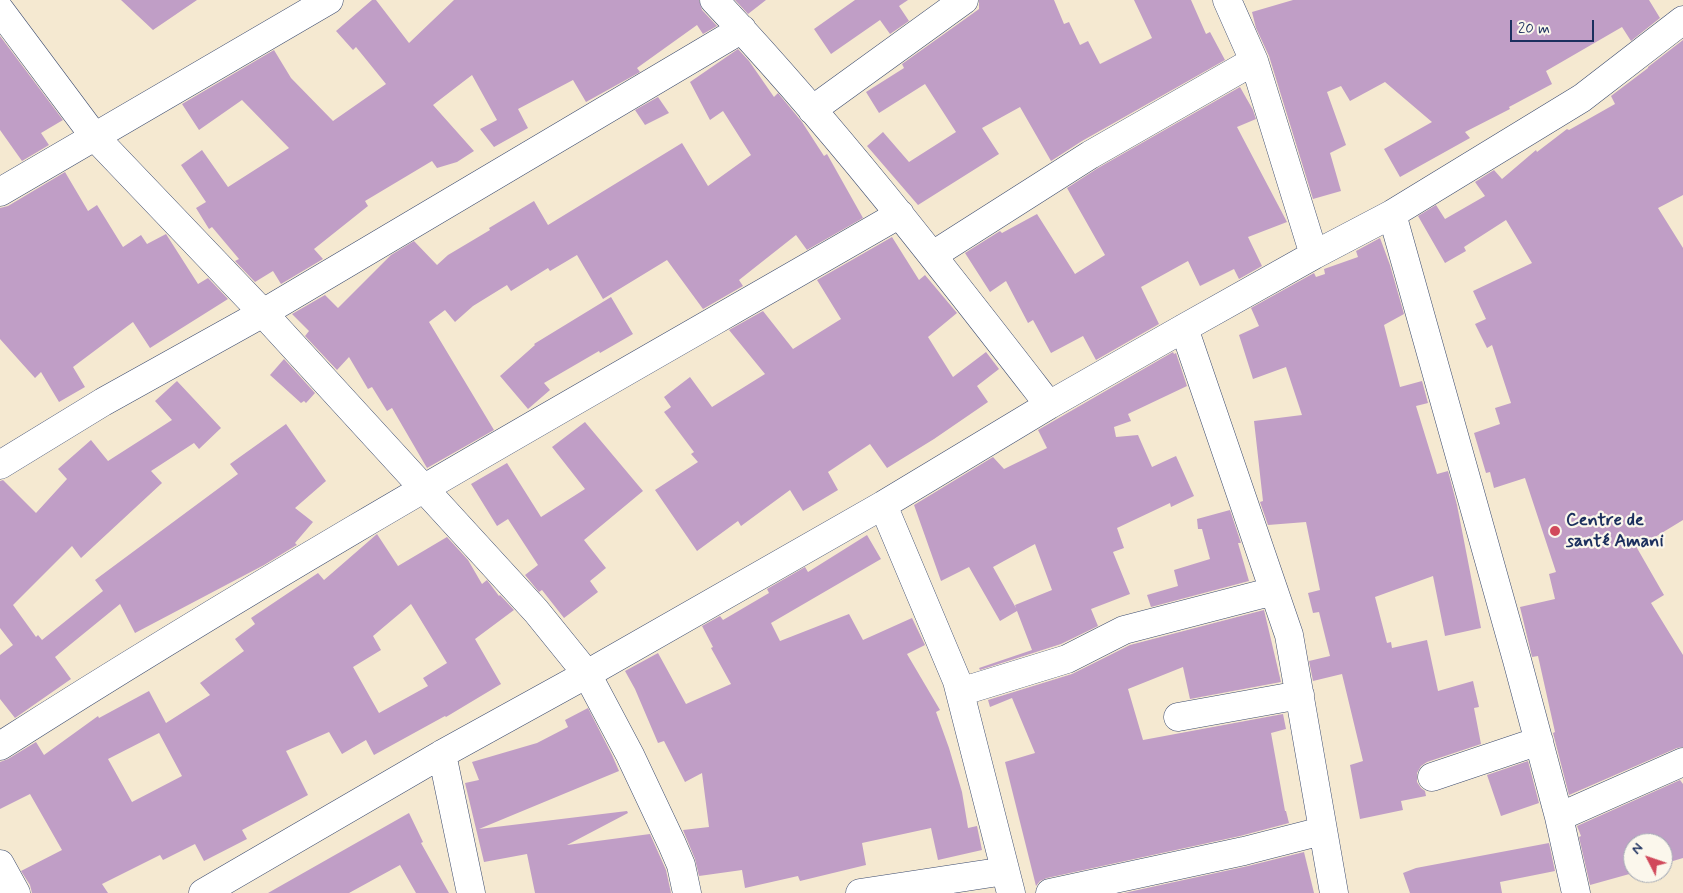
<!DOCTYPE html>
<html>
<head>
<meta charset="utf-8">
<style>
  body { margin:0 }
  #map { position:relative; width:1683px; height:893px; overflow:hidden; background:#f5e9d1; font-family:Mynerve,sans-serif }
  canvas { display:block }
  .north { position:absolute; left:1623px; top:833px; width:50px; height:50px; box-sizing:border-box; background:#fbf7ec; border:1px solid #a1a7b3; border-radius:50%; rotate:311deg; font-size:14px; font-weight:700; line-height:20px; text-align:center; color:#1b2f5e }
  .north::after { content:''; display:block; margin:auto; width:18px; height:22px; background:#d1495b; clip-path:polygon(50% 0,100% 100%,50% 72%,0 100%) }
  .scale { position:absolute; left:1510px; top:20px; width:84px; height:22px; box-sizing:border-box; border:2px solid #1b2f5e; border-top:0; padding-left:6px; font-size:15px; line-height:18px; white-space:nowrap; color:#1b2f5e; -webkit-text-stroke:4px #fbf7ec; paint-order:stroke }
</style>
</head>
<body>
<div id="map">
<canvas width="1683" height="893"></canvas>
<div class="north">N</div>
<div class="scale">20 m</div>
</div>
<script>
const ctx = document.querySelector('canvas').getContext('2d');
ctx.lineJoin = 'round';
function fillPath(path, color) { ctx.fillStyle = color; ctx.fill(path, 'evenodd'); }
function stroke(path, color, width, dash) { ctx.strokeStyle = color; ctx.lineWidth = width; ctx.lineCap = dash ? 'butt' : 'round'; ctx.setLineDash(dash || []); ctx.stroke(path); }
function write(font, color, halo, rows, align = 'center') {
  ctx.font = font + ' Mynerve,sans-serif'; ctx.lineWidth = 4.5; ctx.setLineDash([]); ctx.textBaseline = 'middle'; ctx.strokeStyle = halo; ctx.fillStyle = color; for (const [text, x, y, turn = 0] of rows) {
    ctx.save(); ctx.translate(x, y); ctx.rotate((+turn || 0) * Math.PI / 180); ctx.textAlign = isNaN(turn) ? turn : align; if (halo) ctx.strokeText(text, 0, 0); ctx.fillText(text, 0, 0); ctx.restore();
  }
}
fillPath(new Path2D(`
  M121 0H197L153 30Z
  M372 0H376L409 43 454 0H699L702 10 717 26 703 34 697 25 637 68 640 72 586 102 573 80 518 109 528 128 494 147 480 129 497 120 472 75 433 105 474 151 457 162 437 168 432 161 365 201 368 206 314 249 323 259 281 284 273 271 255 282 235 261 239 259 212 227 209 229 196 208 206 202 181 165 202 150 228 187 289 148 242 100 199 130 182 104 274 50 291 78 333 121 386 84 356 47 353 50 336 31Z
  M735 0H766L748 14Z
  M855 0H908L899 6 909 21 890 34 880 20 831 54 814 29Z
  M979 0H1054L1064 24 1069 22 1080 45 1088 41 1100 64 1152 38 1134 0H1191L1206 34 1210 32 1225 60 1082 141 1051 161 1020 107 982 128 999 154 918 205 867 146 883 132 909 162 956 132 925 84 879 113 866 92 904 68 902 64 979 9Z
  M1293 0H1649L1660 18 1631 41 1622 27 1546 71 1552 84 1509 107 1510 109 1465 132 1470 138 1400 177 1384 149 1432 122 1385 82 1350 101 1341 86 1327 92 1346 145 1330 153 1341 191 1313 199 1269 56 1256 28 1252 12Z
  M0 36 63 120 41 133 49 145 22 161 0 130Z
  M1683 40V195L1658 208 1683 248V520L1637 548 1664 595 1651 603 1683 655V747L1677 748 1569 795 1553 733 1555 732 1538 656 1532 657 1520 607 1555 599 1549 574 1556 572 1525 478 1494 488 1490 472 1486 473 1474 433 1500 424 1495 408 1511 403 1492 345 1487 348 1475 324 1486 319 1473 291 1532 263 1506 220 1464 247 1466 251 1445 263 1418 216 1436 205 1445 219 1485 196 1475 182 1494 170 1502 179 1536 150 1537 152 1567 129 1569 130 1615 104 1611 96 1648 68V67Z
  M738 49 749 61 774 97 778 93 802 122 824 156 827 154 863 218 807 250 796 235 739 280 743 286 703 309 667 260 603 299 577 255 550 271 548 268 511 291 507 285 473 306 455 322 445 310 429 322 494 430 427 468 392 408 387 411 372 387 368 389 349 357 337 370 305 336 309 331 292 314 325 295 338 308 391 255 414 241 437 265 448 255 490 230 489 228 534 201 548 225 682 143 708 186 751 155 723 111 710 120 690 82Z
  M1240 87 1253 110 1256 119 1237 127 1287 222 1248 237 1262 266 1239 279 1234 269 1200 286 1188 261 1141 287 1159 324 1096 360 1083 336 1051 353 1033 320 1028 323 1006 281 990 292 965 253 1000 231 1002 233 1037 214 1075 274 1105 255 1067 188 1098 168Z
  M658 97 669 113 645 125 635 110Z
  M65 172 88 211 97 205 123 247 141 235 147 244 166 234 198 284 208 278 228 299 150 348 133 322 73 367 85 387 59 402 41 372 35 378 0 339V208L8 206Z
  M892 237 919 280 925 275 957 313 928 337 953 377 986 352 999 369 977 386 988 402 934 439 887 468 870 444 828 472 838 490 803 511 790 490 741 526 738 521 697 551 655 490 698 462 691 454 694 452 664 412 671 407 664 397 690 377 712 407 765 374 729 330 763 311 793 349 841 319 817 280Z
  M1380 238 1390 265 1404 314 1384 325 1400 387 1422 381 1428 403 1416 406 1437 474 1448 471 1457 505 1481 628 1445 636 1433 576 1375 597 1387 643 1391 642 1392 648 1427 640 1438 691 1473 681 1479 707 1474 708 1481 744 1427 762 1421 766 1417 773V782L1421 788 1425 791 1426 796 1401 801 1403 810 1360 819 1350 765 1363 761 1342 674 1313 681 1309 661 1330 656 1319 612 1313 613 1308 593 1320 590 1306 522 1268 525 1260 502 1263 501 1254 421 1302 415 1286 367 1253 379 1239 335 1259 326 1251 308 1314 273 1316 277 1325 274 1324 269 1358 257 1356 251Z
  M611 297 633 334 600 353 599 351 544 383 550 390 528 409 500 376 535 345 534 344Z
  M1173 352 1174 354 1176 353 1187 386 1128 414 1131 421 1114 427 1116 437 1138 435 1152 467 1176 456 1194 496 1171 507 1170 503 1117 528 1124 548 1113 552 1130 594 1091 609 1098 626 1061 644 980 670 979 668 1032 650 1017 611 1000 621 969 567 941 581 914 505 993 457 1004 469 1047 448 1038 430ZM1035 544 1052 590 1015 605 1016 608 993 567Z
  M284 359 315 393 306 403 304 401 301 403 270 375Z
  M177 381 221 428 199 449 194 443 151 471 162 483 81 558 72 546 13 605 36 637 38 635 42 640 103 591 95 580 238 474 230 464 286 424 326 481 295 508 313 522 295 543 297 545 295 546 264 565 135 633 120 604 55 657 71 679 15 718 0 699V655L13 645 0 628V481L3 480 36 513 67 479 58 469 91 440 108 461 172 420 155 401Z
  M585 422 643 491 584 540 606 568 590 581 598 592 564 618 542 590 539 592 525 575 538 565 508 519 497 526 471 484 507 463 541 517 585 489 552 447Z
  M1230 510 1241 543H1238L1249 581 1151 607 1147 595 1178 586 1174 570 1210 559 1202 529H1198L1197 519Z
  M377 534 398 566 447 537 468 560 482 584 487 580 499 596 500 595 514 610 475 639 501 684 446 717 445 716 374 755 366 740 342 754 329 732 286 751 308 795 242 830 247 839 204 861 195 844 163 860 160 855 102 884 108 893H32L30 885 21 871 62 850 30 794 0 809V762L8 759 36 742 44 755 98 716 99 718 149 691 166 723 210 695 200 683 244 651 235 639 255 624 251 618 318 573 324 580ZM411 604 447 663 423 678 428 686 379 713 353 667 381 650 373 636ZM159 733 182 776 132 802 108 759Z
  M867 535 881 559 771 623 780 641 849 614 863 640 912 618 925 645 907 654 940 710 936 712 949 748 962 792 968 828 977 826 982 850 938 860 931 828 862 843 866 865 800 881 798 876 745 888 742 870 699 876 695 859 683 830 709 827 702 773 685 782 664 741 658 743 635 689 625 671 658 653 686 704 731 684 711 648 713 647 702 626 720 616 723 620 769 593 767 589 805 567 808 572Z
  M1264 610 1281 682 1190 699 1183 667 1128 689 1143 740 1283 714 1286 729 1271 733 1285 811H1286L1289 823 1240 836 1047 878 1040 881 1036 886 1005 762 1035 753 1012 698 990 707 988 700 1072 674 1130 645Z
  M588 708 612 755 619 771 479 829 627 811 628 813 567 845 650 834 666 870 671 893H535L527 854 484 862 465 783 479 780 472 762 537 743 568 727 565 720Z
  M1528 761 1539 803 1501 816 1487 775Z
  M1680 780 1683 784V858L1663 864V843H1633V873L1590 885 1579 837 1581 836 1577 826Z
  M409 813 423 842 421 843 449 893H416L400 865 349 893H268Z
  M1549 843 1555 871 1500 882 1502 893H1410L1403 873 1416 868Z
  M1304 852 1314 893H1124L1248 866Z`), '#c09ec6');
const minor = new Path2D(`
  M714 0C835 128 942 267 1049 405
  M1227 0 1254 61 1314 255
  M0 10 94 136 263 313 536 611 587 674 630 755 672 844 681 865 687 893
  M812 110 964 0
  M0 192 329 0
  M1392 214 1517 660 1559 817 1576 893
  M933 255 1090 155 1254 61
  M1184 328 1289 635 1334 893
  M0 465 103 402 263 313 742 29
  M883 505 957 681 1011 893
  M960 692 1067 659 1124 630 1274 591
  M1178 717 1300 695
  M0 746C294 558 599 388 900 214
  M442 754 471 893
  M1432 777 1539 741
  M1559 817 1683 762
  M0 864 16 893
  M203 893 442 754 587 674 883 505 1049 405 1184 328 1314 255 1392 214 1582 98 1683 20
  M860 893 1005 871
  M1050 893 1244 851 1322 831`);
stroke(minor, '#3c4b6f', 29);
stroke(minor, '#fff', 28);
for (const [x, y, r, color] of [
  [1555,531,6,"#d1495b"]
]) { const dot = new Path2D(); dot.arc(x, y, r, 0, 2 * Math.PI); ctx.fillStyle = color; ctx.fill(dot); stroke(dot, '#fbf7ec', 2); }
write('bold 18px', '#1b2f5e', '#fbf7ec', [
  ["Centre de",1566,521],
  ["santé Amani",1566,542]
], 'left');
</script>
</body>
</html>
